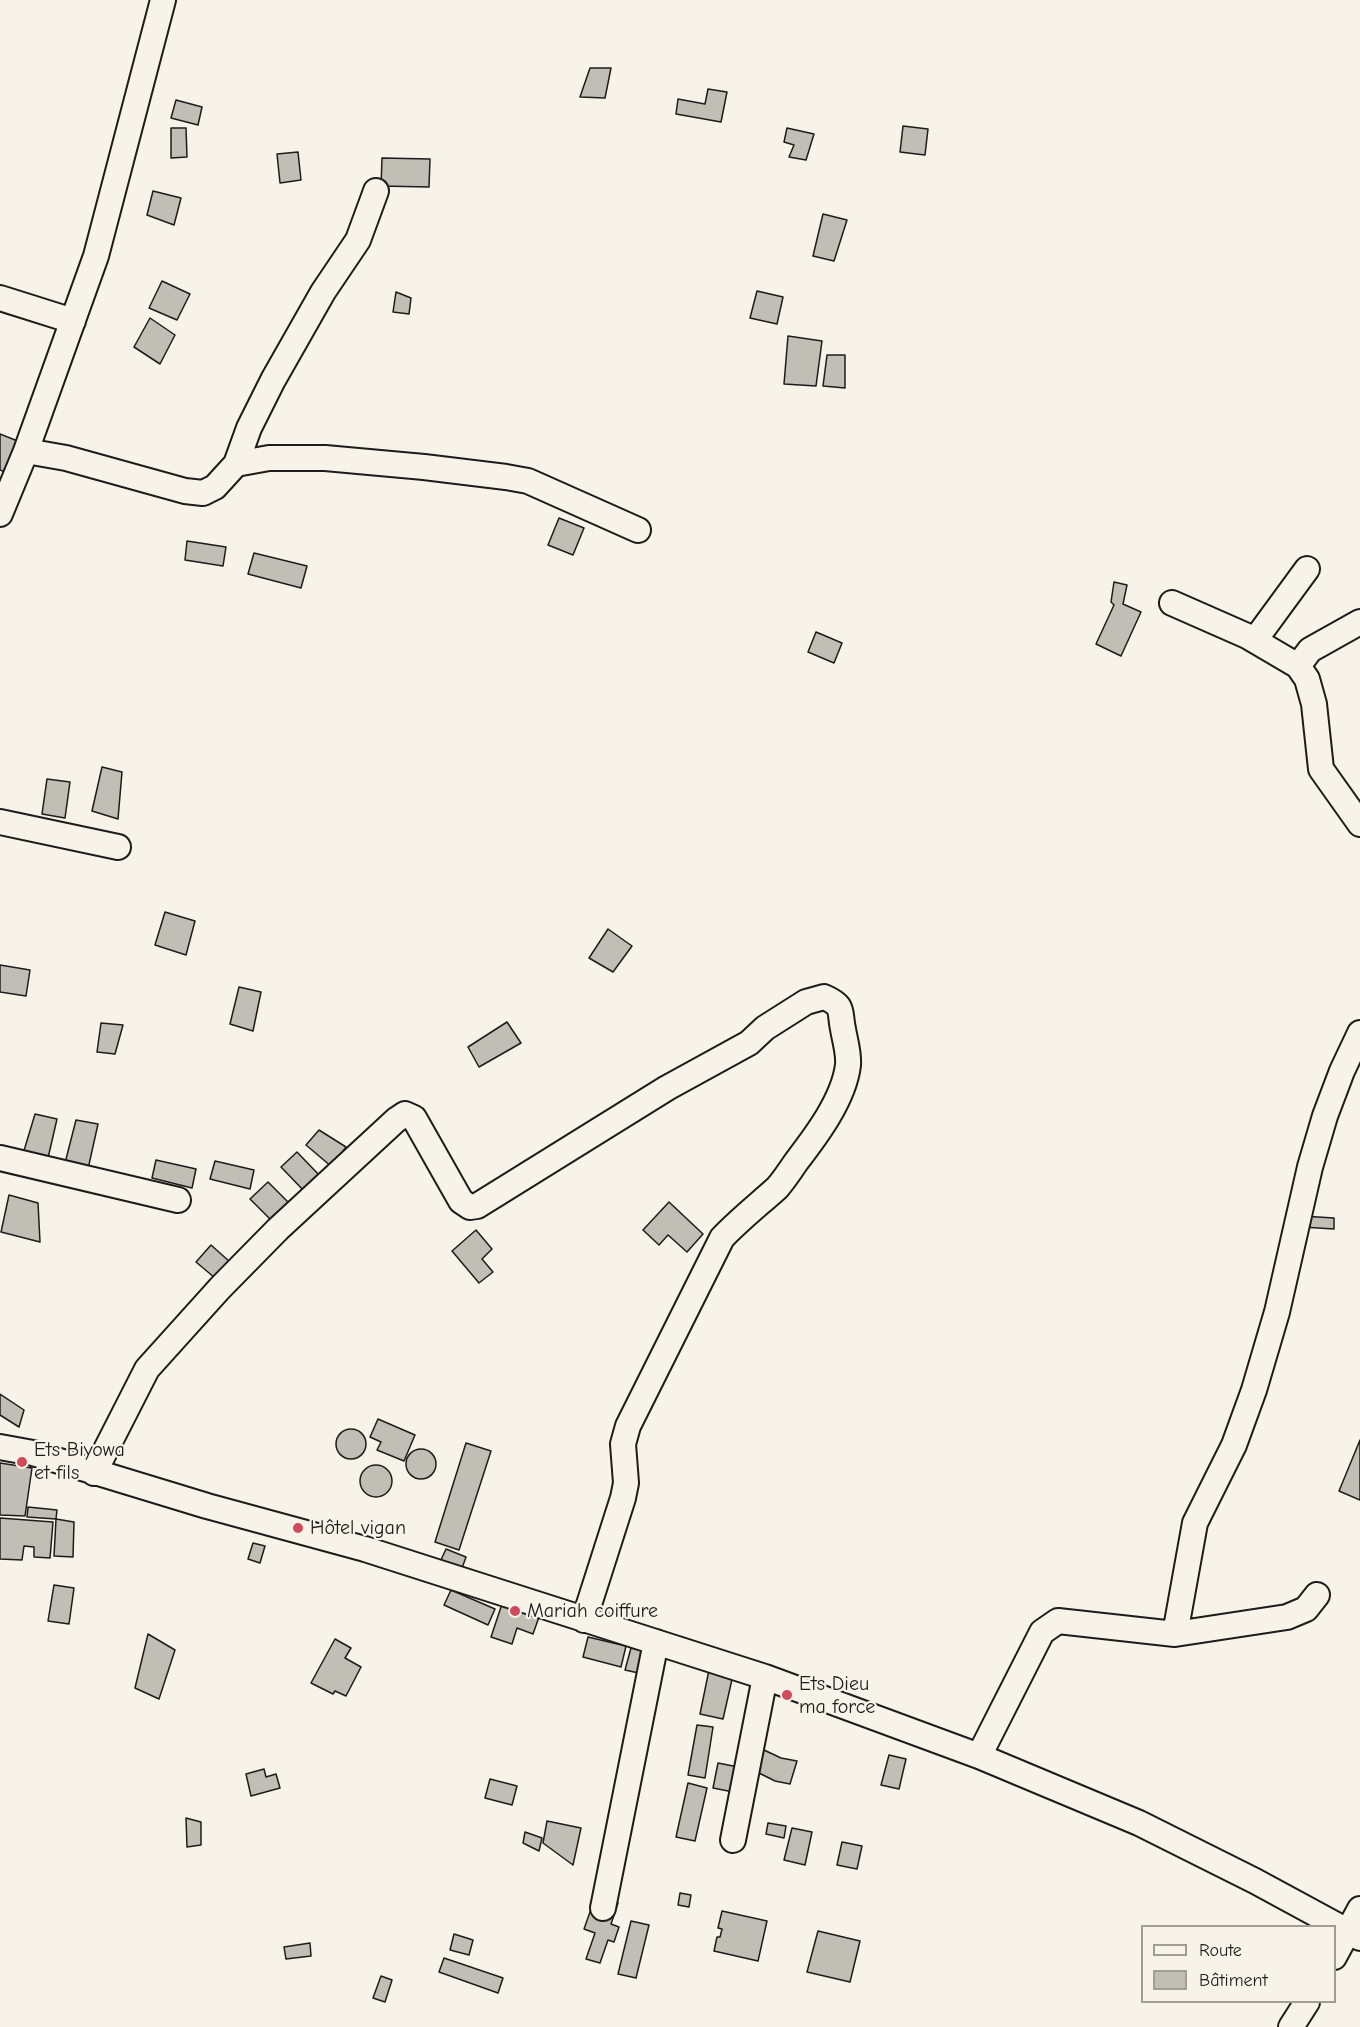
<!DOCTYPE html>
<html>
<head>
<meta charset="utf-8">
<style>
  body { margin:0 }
  #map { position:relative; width:1360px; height:2027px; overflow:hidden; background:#f7f3e8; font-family:"Comic Neue",sans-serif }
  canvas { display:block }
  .legend { position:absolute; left:1141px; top:1925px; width:195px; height:78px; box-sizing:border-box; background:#f7f3e8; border:2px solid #9f9d96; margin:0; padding:8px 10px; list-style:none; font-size:18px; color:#1c1c1c }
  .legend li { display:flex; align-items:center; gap:12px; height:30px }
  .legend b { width:30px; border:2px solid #9f9d96 }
</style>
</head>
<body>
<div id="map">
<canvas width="1360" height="2027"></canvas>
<ul class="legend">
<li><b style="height:8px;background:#f7f3e8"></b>Route</li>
<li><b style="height:16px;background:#c0beb5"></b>Bâtiment</li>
</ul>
</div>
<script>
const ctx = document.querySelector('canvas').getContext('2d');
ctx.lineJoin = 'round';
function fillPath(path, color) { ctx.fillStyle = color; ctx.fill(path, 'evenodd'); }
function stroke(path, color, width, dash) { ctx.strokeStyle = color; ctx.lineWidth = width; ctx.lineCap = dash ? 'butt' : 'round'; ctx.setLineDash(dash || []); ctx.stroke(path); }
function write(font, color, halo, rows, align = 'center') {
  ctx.font = font + ' "Comic Neue",sans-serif'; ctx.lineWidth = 4.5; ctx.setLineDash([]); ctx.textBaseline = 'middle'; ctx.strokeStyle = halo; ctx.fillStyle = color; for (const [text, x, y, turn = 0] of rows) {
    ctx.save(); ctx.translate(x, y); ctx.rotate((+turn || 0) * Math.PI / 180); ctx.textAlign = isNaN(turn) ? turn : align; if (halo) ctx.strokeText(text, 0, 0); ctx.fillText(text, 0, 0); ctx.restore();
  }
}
const building = new Path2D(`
  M590 68H611L605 98 580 97Z
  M708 89 727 92 721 122 676 114 678 99 705 104Z
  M176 100 202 107 198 125 171 118Z
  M903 126 928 129 925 155 900 152Z
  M171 128H186L187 157 171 158Z
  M787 128 814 134 806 160 789 157 794 145 784 142Z
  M298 152 301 180 280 183 277 154Z
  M382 158 430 159 429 187 381 186Z
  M153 191 181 198 174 225 147 215Z
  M823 214 847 220 834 261 813 256Z
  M162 281 190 294 177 320 149 308Z
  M757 291 783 297 777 324 750 318Z
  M396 292 411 298 409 314 393 312Z
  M150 318 175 335 160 364 134 347Z
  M788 336 822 341 816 386 784 384Z
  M827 355H845V388L823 386Z
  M0 434 20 442 7 473 0 470Z
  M559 518 584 528 573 555 548 545Z
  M187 541 226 547 223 566 185 560Z
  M254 553 307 566 301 588 248 574Z
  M1114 582 1127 585 1123 604 1141 612 1121 656 1096 644 1114 605 1111 602Z
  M816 632 842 643 834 663 808 652Z
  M102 767 122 772 118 819 92 811Z
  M47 779 70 782 65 818 42 814Z
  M165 912 195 921 186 955 155 945Z
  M608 929 632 946 613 972 589 958Z
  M0 965 30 970 26 996 0 992Z
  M239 987 261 992 253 1031 230 1024Z
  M507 1022 521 1043 479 1067 468 1047Z
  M101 1023 123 1025 115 1054 97 1052Z
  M35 1114 57 1119 48 1158 23 1154Z
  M76 1120 98 1124 88 1169 65 1163Z
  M319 1130 346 1147 332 1167 306 1145Z
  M297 1152 321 1177 305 1192 281 1167Z
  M156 1160 196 1169 192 1188 152 1178Z
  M215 1161 254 1170 250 1189 210 1179Z
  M268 1182 290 1204 272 1221 250 1199Z
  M9 1195 38 1203 40 1242 1 1232Z
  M669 1202 703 1234 687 1252 668 1235 659 1245 643 1230Z
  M1302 1216 1334 1218V1229L1302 1227Z
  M476 1230 492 1249 482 1259 493 1272 479 1283 452 1251Z
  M211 1245 230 1262 215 1278 196 1262Z
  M0 1394 24 1410 19 1427 0 1415Z
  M378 1419 415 1435 404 1461 377 1450 381 1442 370 1437Z
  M336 1444a15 15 0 1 1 30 0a15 15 0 1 1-30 0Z
  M1360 1440V1500L1339 1491Z
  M466 1443 491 1451 459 1550 435 1542Z
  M406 1464a15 15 0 1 1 30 0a15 15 0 1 1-30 0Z
  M0 1463 32 1468 25 1516 0 1515Z
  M360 1481a16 16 0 1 1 32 0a16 16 0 1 1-32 0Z
  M28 1507 57 1510 56 1519 27 1517Z
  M0 1518 53 1522 50 1558 34 1557V1547L24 1546 22 1560 0 1559Z
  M56 1519 74 1522 73 1557 54 1556Z
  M253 1543 265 1546 260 1563 248 1559Z
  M446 1549 466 1557 461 1571 440 1562Z
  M54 1585 74 1588 69 1624 48 1621Z
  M451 1590 495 1609 488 1625 444 1605Z
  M502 1604 539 1617 533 1634 517 1628 512 1644 491 1637Z
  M148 1634 175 1650 159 1699 135 1688Z
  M588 1637 626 1646 621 1667 583 1657Z
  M335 1639 351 1648 345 1658 361 1667 346 1696 335 1691 333 1694 311 1683Z
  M631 1648 648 1652 643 1674 625 1670Z
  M709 1670 733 1675 723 1719 700 1714Z
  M697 1725 713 1727 705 1778 688 1775Z
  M764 1750 781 1758 797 1761 790 1784 775 1781 755 1771Z
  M889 1755 906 1759 899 1789 881 1785Z
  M718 1763 738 1767 733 1792 713 1788Z
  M264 1769 266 1777 276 1774 280 1788 251 1796 246 1774Z
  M490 1779 517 1786 512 1805 485 1798Z
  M688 1783 707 1788 695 1841 676 1837Z
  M186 1818 201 1822V1845L187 1847Z
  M547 1821 581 1828 573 1865 543 1843Z
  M768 1823 786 1826 784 1838 766 1834Z
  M792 1828 812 1832 805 1865 784 1860Z
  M525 1832 542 1838 539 1851 523 1843Z
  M842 1842 862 1846 857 1869 837 1865Z
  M680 1893 691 1895 689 1907 678 1905Z
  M596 1895 618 1903 611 1924 619 1927 614 1942 608 1940 600 1963 586 1959 595 1933 584 1929Z
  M722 1911 767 1921 758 1961 714 1951 717 1937H720L722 1929 718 1928Z
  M631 1921 649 1925 636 1978 618 1974Z
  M818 1931 860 1941 850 1982 807 1972Z
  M454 1934 473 1940 469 1955 450 1950Z
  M310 1943 311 1956 286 1959 284 1947Z
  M444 1958 503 1978 498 1993 439 1972Z
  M381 1976 392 1980 385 2002 373 1998Z`);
fillPath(building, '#c0beb5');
stroke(building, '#1c1c1c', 1.5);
const minor = new Path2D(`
  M0 298 73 321
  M26 451 66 458 185 491 203 493 215 487 236 464 269 458H325L424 467 506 477 528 481 638 530
  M236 464 249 428 273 380 323 292 358 240 376 191
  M0 514 26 451 96 256 163 0
  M1172 603 1247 636 1298 666 1307 679 1314 704 1321 769 1360 824
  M1255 640 1307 569
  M1298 666 1310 650 1360 622
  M0 822 118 847
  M0 1158 178 1200
  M0 1447 33 1453 207 1506 365 1549 765 1677 979 1756 1139 1823 1255 1881 1360 1938
  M94 1473 147 1369 220 1288 278 1229 396 1120 405 1114 414 1118 461 1201 470 1207 477 1206 667 1088 749 1043 765 1028 806 1002 824 997C845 1006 839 1011 843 1029 845 1041 849 1053 848 1065 844 1099 816 1136 796 1162 790 1171 784 1180 777 1188 758 1205 739 1220 722 1238L628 1426 623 1444 626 1483 623 1498 584 1620
  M1175 1634 1195 1523 1234 1445 1254 1390 1277 1312 1310 1167 1325 1116 1342 1071 1360 1033
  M979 1756 1042 1632 1058 1621 1175 1634 1287 1617 1306 1609 1317 1595
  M733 1840 765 1677
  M603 1908 656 1642
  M1334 1957 1360 1909
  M1291 2027 1307 2002`);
stroke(minor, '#1c1c1c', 28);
stroke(minor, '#f7f3e8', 24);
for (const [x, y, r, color] of [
  [22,1462,6,"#d1495b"],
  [298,1528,6,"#d1495b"],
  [515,1611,6,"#d1495b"],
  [787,1695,6,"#d1495b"]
]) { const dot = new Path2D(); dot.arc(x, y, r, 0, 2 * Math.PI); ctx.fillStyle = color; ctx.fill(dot); stroke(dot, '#f7f3e8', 2); }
write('20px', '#1c1c1c', '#f7f3e8', [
  ["Ets Biyowa",34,1450],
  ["et fils",34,1473],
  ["Hôtel vigan",310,1528],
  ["Mariah coiffure",527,1611],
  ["Ets Dieu",799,1684],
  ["ma force",799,1707]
], 'left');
</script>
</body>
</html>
